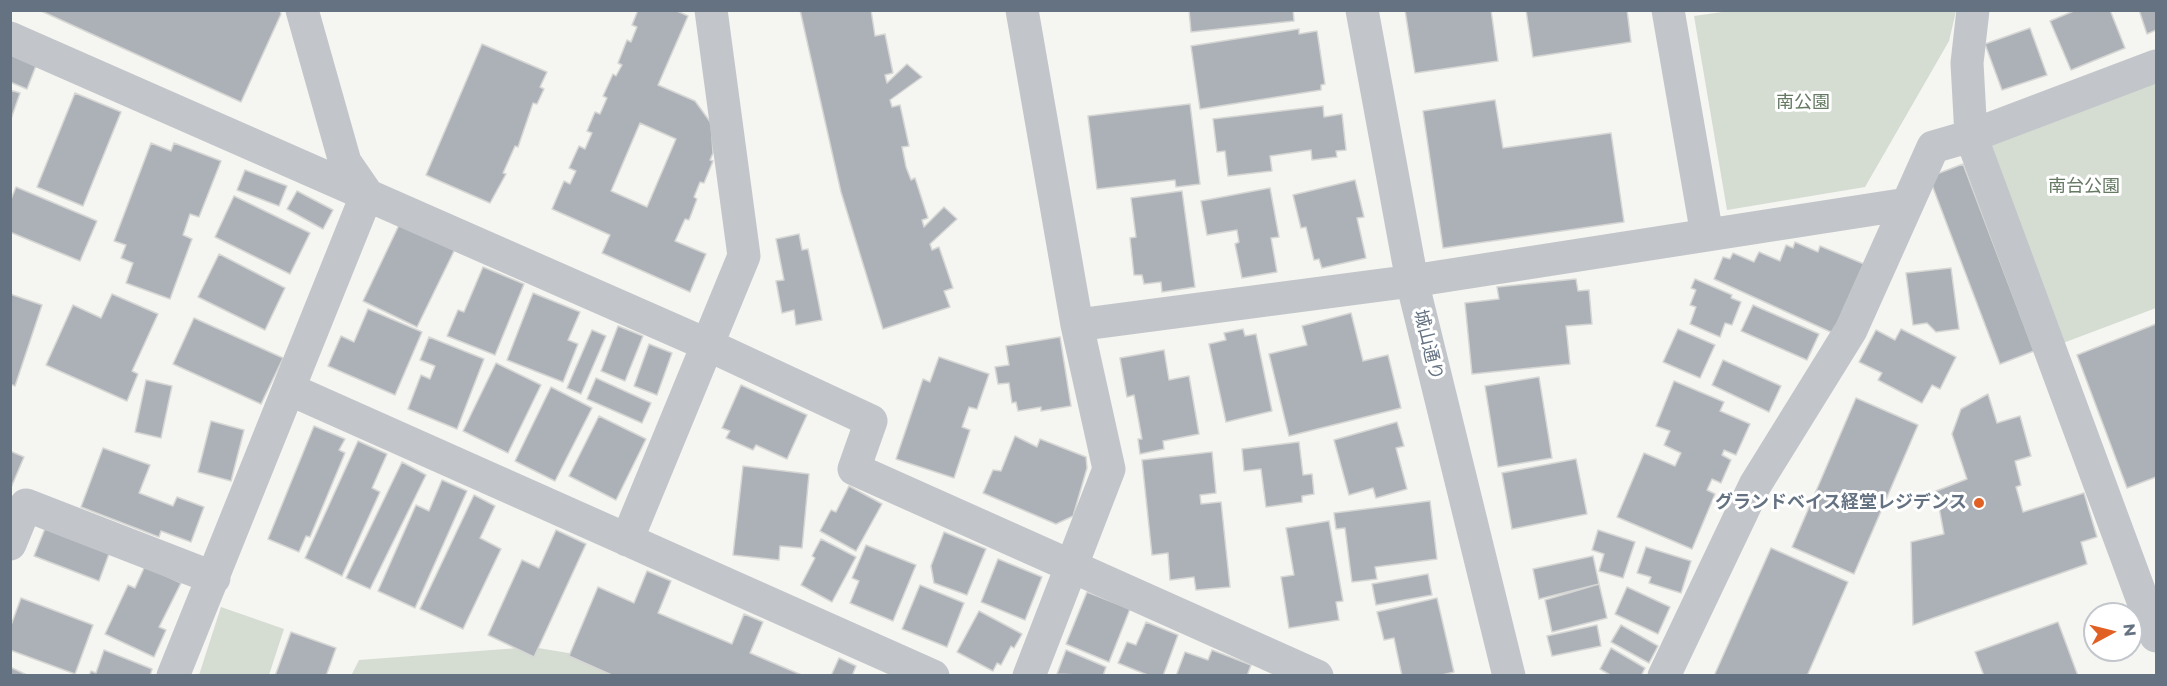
<!DOCTYPE html>
<html>
<head>
<meta charset="utf-8">
<style>
  body { margin:0 }
  #map { position:relative; width:2167px; height:686px; overflow:hidden; background:#f5f5f1; font-family:Montserrat,sans-serif }
  canvas { display:block }
  .frame { position:absolute; inset:0; border:12px solid #647282; pointer-events:none }
  .north { position:absolute; left:2083px; top:602px; width:60px; height:60px; box-sizing:border-box; background:#fff; border:2px solid #c1c7cd; border-radius:50%; rotate:83deg; font-size:16px; font-weight:700; line-height:24px; text-align:center; color:#647282 }
  .north::after { content:''; display:block; margin:auto; width:21px; height:27px; background:#e16125; clip-path:polygon(50% 0,100% 100%,50% 72%,0 100%) }
</style>
</head>
<body>
<div id="map">
<canvas width="2167" height="686"></canvas>
<div class="frame"></div>
<div class="north">N</div>
</div>
<script>
const ctx = document.querySelector('canvas').getContext('2d');
ctx.lineJoin = 'round';
function fillPath(path, color) { ctx.fillStyle = color; ctx.fill(path, 'evenodd'); }
function stroke(path, color, width, dash) { ctx.strokeStyle = color; ctx.lineWidth = width; ctx.lineCap = dash ? 'butt' : 'round'; ctx.setLineDash(dash || []); ctx.stroke(path); }
function write(font, color, halo, rows, align = 'center') {
  ctx.font = font + ' Montserrat,"Noto Sans JP",sans-serif'; ctx.lineWidth = 6; ctx.setLineDash([]); ctx.textBaseline = 'middle'; ctx.strokeStyle = halo; ctx.fillStyle = color; for (const [text, x, y, turn = 0] of rows) {
    ctx.save(); ctx.translate(x, y); ctx.rotate((+turn || 0) * Math.PI / 180); ctx.textAlign = isNaN(turn) ? turn : align; if (halo) ctx.strokeText(text, 0, 0); ctx.fillText(text, 0, 0); ctx.restore();
  }
}
fillPath(new Path2D(`
  M1736 10H1956V11L1949 41 1865 187 1727 210 1694 16Z
  M2156 83V308L2063 343 1991 143Z
  M221 607 284 629 269 675H199Z
  M532 647 647 666 663 676H351L359 660Z`), '#d5dcd2');
const building = new Path2D(`
  M39 10H280L281 14 241 102Z
  M638 10H675L688 16 658 85 695 101 711 123 713 153 710 160 713 161 704 183 700 182 694 197 697 199 689 220 685 219 675 241 706 254 690 292 602 253 610 235 552 209 564 181 570 184 576 171 569 168 579 146 585 149 592 133 587 131 595 112 600 114 607 98 603 96 613 74 616 76 622 65 618 63 627 40 631 42 637 27 632 25ZM640 123 676 139 647 207 611 191Z
  M800 10H871L875 36 885 34 893 73 885 75 887 83 907 64 922 77 890 100 892 107 900 105 909 146 902 147 906 167 911 180 915 178 928 218 922 220 924 227 944 207 957 219 930 244 932 250 939 247 953 288 944 291 950 307 883 329 841 192Z
  M1189 10H1293L1294 21 1191 32Z
  M1405 10H1491L1498 61 1415 73Z
  M1526 10H1627L1631 42 1533 57Z
  M2076 10H2110L2125 48 2071 70 2050 21Z
  M2139 10H2156V30L2147 34Z
  M2030 28 2047 75 2002 90 1985 44Z
  M1299 29V34L1317 31 1325 84 1321 85V90L1200 109 1191 46Z
  M482 44 547 72 540 87 544 89 537 104 533 103 518 147 515 146 503 173 506 174 490 203 426 175Z
  M10 53 37 63 27 89 10 82Z
  M10 90 20 93 11 119H10Z
  M75 93 121 112 83 206 37 187Z
  M1495 100 1503 148 1611 133 1624 222 1443 248 1423 111Z
  M1190 104 1200 184 1176 187 1175 180 1097 189 1088 116Z
  M1323 106 1324 117 1342 114 1346 150 1336 151 1337 157 1312 160 1311 150 1270 156 1272 171 1228 176 1225 151 1217 152 1213 119Z
  M151 143 171 151 174 143 221 161 199 217 190 214 183 235 192 239 170 299 126 283 133 263 121 258 126 245 114 241Z
  M1963 164 2034 351 2000 364 1929 177Z
  M245 170 287 186 279 206 237 190Z
  M1355 180 1364 217 1357 218 1366 258 1322 268 1319 259 1314 260 1306 227 1301 228 1293 195Z
  M16 187 97 221 80 261 10 232V202Z
  M1270 188 1279 237 1271 238 1277 272 1242 278 1235 244 1239 242 1237 230 1207 235 1201 201Z
  M297 191 333 210 323 229 287 209Z
  M1182 191 1195 287 1162 292 1161 282 1144 284 1142 275H1134L1130 238 1136 237 1131 198Z
  M234 196 310 233 290 274 215 237Z
  M400 223 455 249 417 327 363 301Z
  M799 234 802 250 808 249 822 320 796 325 794 310 782 313 776 281 784 280 776 239Z
  M1795 242 1818 252 1820 246 1864 264 1833 333 1714 279 1723 257 1730 259 1733 253 1754 262 1759 252 1780 261 1786 245 1793 248Z
  M219 254 285 288 265 330 198 297Z
  M483 267 524 284 495 355 447 336 458 310 464 312Z
  M1951 268 1959 329 1936 332 1927 323 1913 325 1906 273Z
  M1576 279 1578 291 1589 290 1592 324 1566 326 1570 364 1472 374 1465 303 1499 299 1497 287Z
  M1695 279 1732 295 1731 298 1741 302 1732 325 1725 323 1720 337 1690 324 1696 307 1690 305 1696 290 1691 288Z
  M533 293 580 312 568 340 578 344 563 382 507 360Z
  M10 294 42 305 15 386 10 384Z
  M112 294 158 314 132 371 138 374 127 401 46 365 73 305 101 318Z
  M1753 305 1819 334 1807 360 1741 331Z
  M368 309 422 332 395 395 328 366 341 336 354 342Z
  M1351 313 1363 361 1388 355 1401 408 1289 436 1269 354 1307 345 1302 326Z
  M194 318 283 358 261 404 173 364Z
  M2156 324V477L2127 488 2077 355Z
  M618 326 643 336 625 381 601 371Z
  M1243 329 1245 336 1256 334 1272 411 1226 422 1209 344 1226 340 1224 333Z
  M1678 329 1715 345 1700 378 1663 362Z
  M1901 329 1956 357 1940 389 1932 385 1922 403 1878 380 1882 373 1859 362 1876 330 1895 340Z
  M592 330 606 336 581 394 567 388Z
  M429 337 484 359 457 429 408 409 421 375 430 379 435 366 420 360Z
  M1060 337 1071 406 1041 411V407L1018 411 1016 402 1012 403 1009 383 998 384 995 367 1009 365 1006 346Z
  M649 344 672 353 657 395 634 386Z
  M1164 350 1169 380 1189 376 1199 434 1163 441 1164 449 1140 454 1138 439H1142L1134 395 1127 397 1120 358Z
  M939 357 989 374 977 409 969 407 962 427 970 430 954 478 896 459 923 379 930 382Z
  M1723 360 1781 386 1769 412 1712 385Z
  M496 363 541 385 508 453 463 431Z
  M1539 377 1552 458 1498 467 1485 386Z
  M596 378 651 403 642 423 587 399Z
  M146 380 172 386 161 438 135 432Z
  M1674 381 1724 402 1720 411 1750 424 1736 455 1724 450 1722 455 1731 460 1721 483 1712 479 1707 490 1715 494 1692 549 1617 517 1644 453 1675 466 1681 453 1664 445 1670 431 1656 426Z
  M741 385 807 415 787 459 756 445 753 450 726 438 730 431 722 428Z
  M551 387 592 408 555 481 515 461Z
  M1988 394 1997 423 2020 416 2031 456 2015 461 2021 485 2016 487 2023 512 2084 493 2097 537 2081 542 2087 564 1913 625 1911 542 1944 534 1936 491 1967 479 1952 434 1961 409Z
  M1856 398 1918 425 1854 574 1792 547Z
  M599 416 646 439 616 500 569 476Z
  M211 421 244 430 231 481 198 472Z
  M1397 422 1404 446 1396 448 1407 489 1376 498 1373 488 1349 495 1334 440Z
  M314 426 345 439 339 450 345 453 310 537 306 536 299 552 268 539Z
  M1015 436 1037 447 1040 439 1086 457 1087 468 1073 516 1056 524 983 493 993 470 1001 471Z
  M358 441 387 454 372 488 380 492 342 576 305 558Z
  M1299 442 1303 475 1312 474 1314 494 1302 496V502L1266 507 1261 469 1244 471 1242 449Z
  M103 448 150 465 139 493 173 506 177 497 204 507 191 542 161 531 159 537 81 507Z
  M10 451 24 457 10 490Z
  M1212 452 1216 493 1200 495 1201 504 1221 502 1230 587 1196 590 1194 577 1170 580 1168 553 1152 555 1142 460Z
  M1576 459 1587 514 1512 529 1502 473Z
  M402 462 426 475 370 589 346 578Z
  M743 466 809 474 802 548 780 546 779 560 733 555Z
  M442 480 467 491 415 608 378 591 416 505 429 511Z
  M849 486 882 504 856 551 820 531 831 510 836 512Z
  M474 495 495 506 480 538 501 549 463 629 420 609Z
  M1430 501 1437 559 1375 567 1377 579 1352 582 1345 528 1336 529 1334 513Z
  M1329 521 1343 601 1336 602 1339 620 1289 628 1281 577 1294 575 1286 528Z
  M46 526 110 551 99 581 34 556Z
  M556 530 586 544 534 657 488 635 522 560 539 568Z
  M1598 530 1635 542 1623 578 1599 571 1604 554 1592 550Z
  M944 532 986 549 967 595 934 583 931 566Z
  M821 539 856 557 832 602 801 585 815 558 812 556Z
  M866 545 916 565 893 621 850 603 859 581 852 578Z
  M1646 547 1691 561 1681 593 1649 583 1651 577 1637 573Z
  M1771 548 1848 582 1807 676H1714Z
  M1593 556 1599 584 1539 599 1533 569Z
  M998 559 1042 577 1025 620 981 602Z
  M145 566 181 583 159 627 166 630 154 657 105 634 128 585 135 588Z
  M647 571 671 581 658 613 732 644 744 614 763 622 750 653 804 676H614L569 656 598 587 634 603Z
  M1428 574 1432 595 1376 605 1372 584Z
  M1599 584 1607 618 1552 632 1545 600Z
  M920 585 964 603 947 647 902 629Z
  M1627 587 1670 607 1658 634 1615 614Z
  M1087 592 1130 609 1109 662 1066 644Z
  M21 598 93 625 75 674 10 650V628Z
  M1437 598 1454 672 1438 676H1402L1394 638 1384 640 1377 612Z
  M979 611 1022 634 1014 648 1011 646 1001 665 997 663 993 671 957 652Z
  M1146 622 1178 635 1163 676H1150L1118 663 1127 642 1136 645Z
  M2058 622 2078 676H1984L1975 652Z
  M1597 625 1601 646 1552 656 1547 636Z
  M1621 625 1658 646 1649 663 1611 642Z
  M291 632 336 648 326 676H275Z
  M1611 648 1645 668 1641 676H1612L1600 669Z
  M104 650 152 669 150 676H89L91 671 96 673Z
  M1066 650 1106 667 1103 676 1057 674Z
  M1212 650 1251 665 1247 676H1176L1185 652 1208 660Z
  M839 658 856 666 852 676H831Z
  M10 667 29 676H10Z`);
fillPath(building, '#abb1b7');
stroke(building, '#d6d6d4', 1.5);
stroke(new Path2D(`
  M1022 10 1077 325 1109 469 1029 676
  M1362 10 1412 281 1509 676
  M1668 10 1707 235
  M1973 10 1967 63 1971 136 2156 636
  M10 38 708 345 871 421 854 469 1317 676
  M1077 325 1412 281 1907 204
  M289 389 933 676
  M627 540 744 256 711 10
  M10 544 26 505 214 578
  M173 676 367 194 345 162 302 10
  M1664 676 1755 485 1851 330 1933 147 1971 136 2156 66`), '#c2c5c9', 33);
for (const [x, y, r, color] of [
  [1979,503,6,"#e16125"]
]) { const dot = new Path2D(); dot.arc(x, y, r, 0, 2 * Math.PI); ctx.fillStyle = color; ctx.fill(dot); stroke(dot, '#fff', 2); }
write('18px', '#657963', '#fff', [
  ["南公園",1803,103],
  ["南台公園",2084,187]
]);
write('18px', '#647282', '#fff', [
  ["城山通り",1428,345,76]
]);
write('bold 18px', '#647282', '#fff', [
  ["グランドベイス経堂レジデンス",1967,503]
], 'right');
</script>
</body>
</html>
